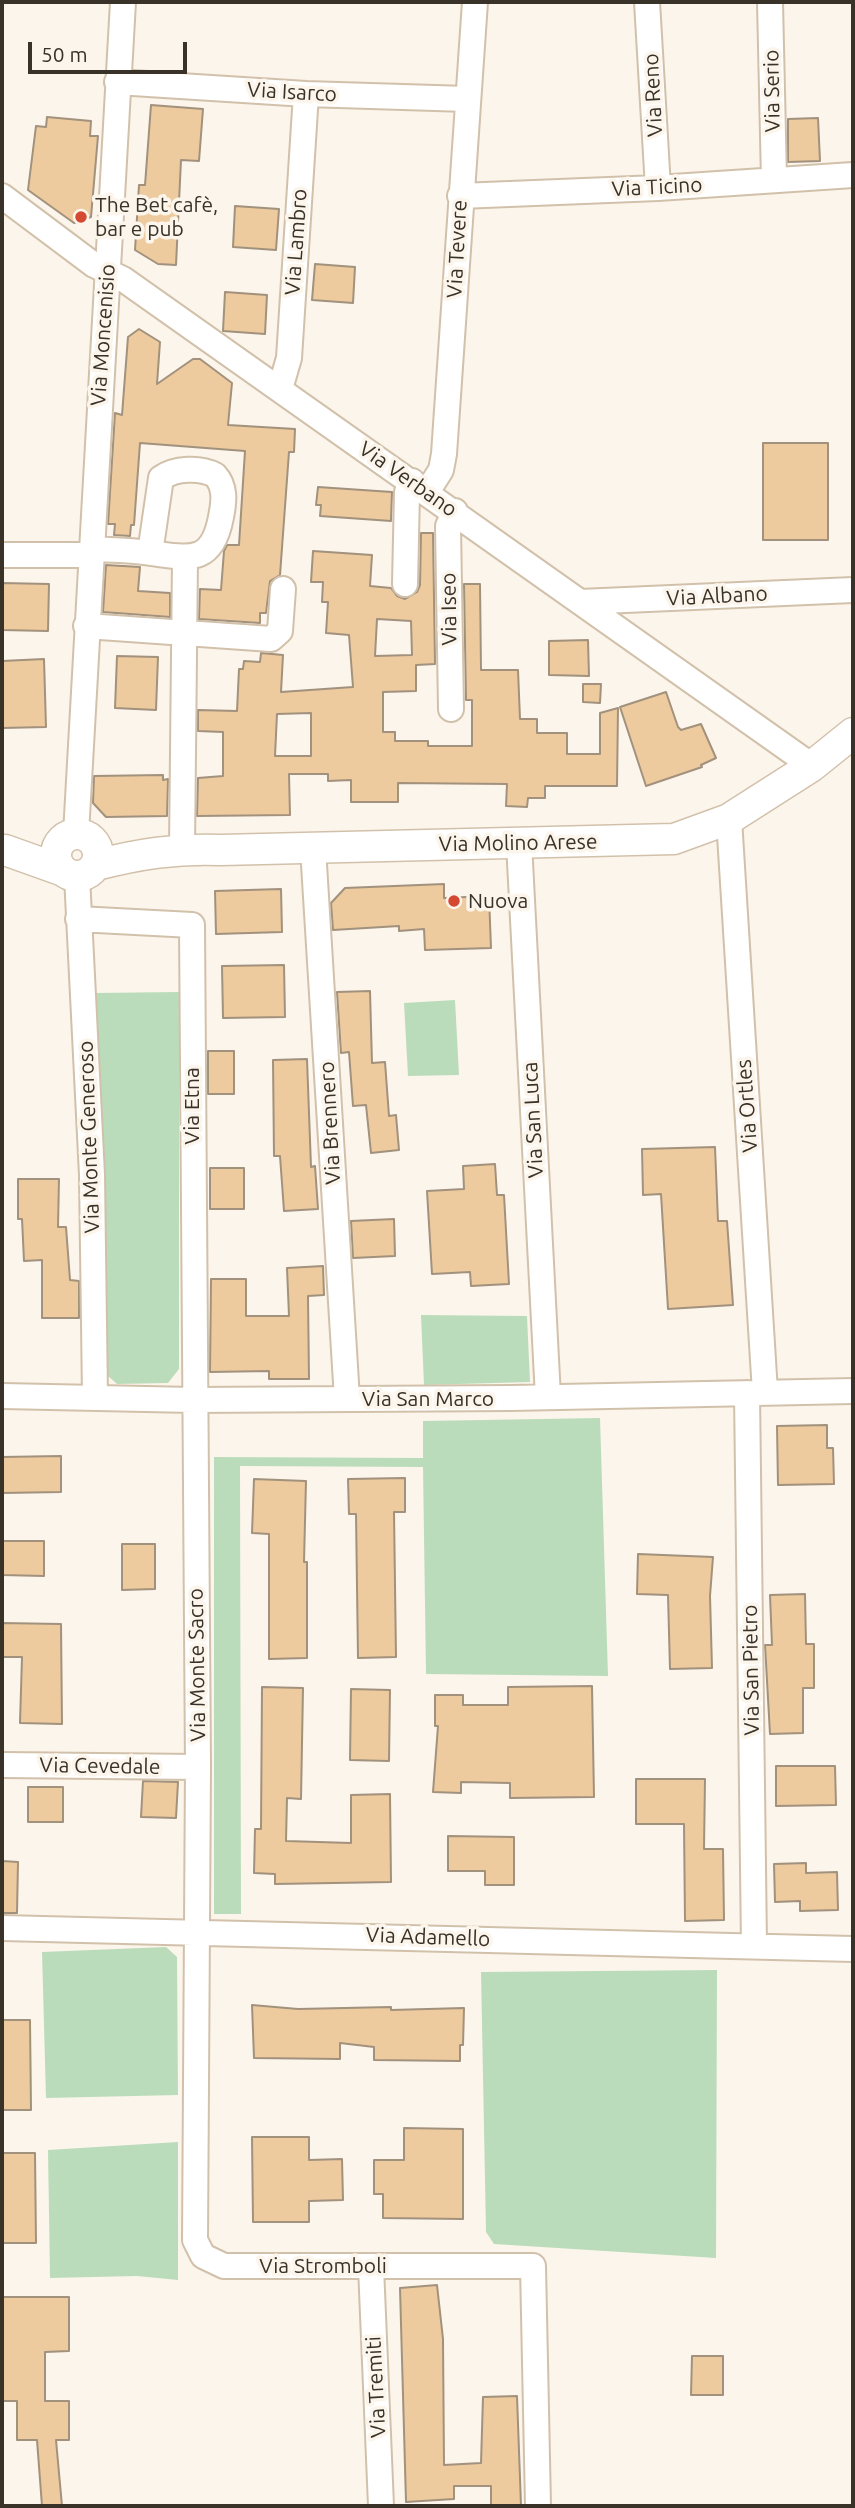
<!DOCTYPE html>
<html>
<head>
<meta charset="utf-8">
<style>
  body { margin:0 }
  #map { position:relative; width:855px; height:2508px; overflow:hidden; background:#fcf5ec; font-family:Ubuntu,sans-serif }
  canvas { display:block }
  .frame { position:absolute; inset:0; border:4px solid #393229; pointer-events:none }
  .scale { position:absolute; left:28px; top:42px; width:159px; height:32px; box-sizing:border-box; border:4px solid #393229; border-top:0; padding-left:9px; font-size:21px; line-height:24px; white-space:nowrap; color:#393229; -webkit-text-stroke:5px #fcf5ec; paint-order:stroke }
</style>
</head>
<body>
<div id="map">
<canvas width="855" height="2508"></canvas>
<div class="frame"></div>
<div class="scale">50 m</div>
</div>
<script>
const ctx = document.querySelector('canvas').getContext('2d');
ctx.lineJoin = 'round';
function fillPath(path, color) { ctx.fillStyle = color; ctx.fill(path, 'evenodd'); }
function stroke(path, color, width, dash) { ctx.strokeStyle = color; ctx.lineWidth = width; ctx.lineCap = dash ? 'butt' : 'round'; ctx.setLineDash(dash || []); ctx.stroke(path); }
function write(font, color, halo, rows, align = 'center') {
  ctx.font = font + ' Ubuntu,sans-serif'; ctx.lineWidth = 7; ctx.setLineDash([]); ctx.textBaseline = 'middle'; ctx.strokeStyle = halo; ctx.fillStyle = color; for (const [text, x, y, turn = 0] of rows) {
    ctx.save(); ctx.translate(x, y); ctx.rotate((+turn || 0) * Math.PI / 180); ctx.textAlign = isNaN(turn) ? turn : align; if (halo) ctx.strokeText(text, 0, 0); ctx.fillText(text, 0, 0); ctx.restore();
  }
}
fillPath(new Path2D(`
  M179 992V1369L168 1383 117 1384 108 1376 94 993Z
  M455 1000 459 1075 408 1076 404 1003Z
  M421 1315 527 1316 530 1382 424 1385Z
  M600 1418 608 1676 426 1674 423 1467 240 1466 241 1914H214V1457L423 1458V1421Z
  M166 1947 177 1957 178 2095 46 2098 42 1952Z
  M717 1970 716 2258 494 2244 486 2232 481 1972Z
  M178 2142V2280L137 2276 50 2278 48 2150Z`), '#bbdcba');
const building = new Path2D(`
  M151 105 203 109 199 161 181 160 176 265 158 264 135 250 139 185H145Z
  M47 117 91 121 90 136H98L91 217 74 223 28 190 36 126 46 127Z
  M818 118 820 161 788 162V119Z
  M235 206 279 209 276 250 233 247Z
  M315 264 355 267 353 303 312 300Z
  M225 292 267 295 265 334 223 331Z
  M139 329 160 342 157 384 193 359H200L232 383 228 425 295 429 294 452H289L280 575 270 581 266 613H260V623L199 619 200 589 221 590 224 551 227 545H239L245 451 140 443 134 525H131L130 536 114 535 115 524H108L115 413 122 415 128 337Z
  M763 443H828V540H763Z
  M318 487 392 492 391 521 320 516 321 505H316Z
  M421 533H433L435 664 416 665V691L383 692V732H395V741H428V746H472V700H466L464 584H480L481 670H518L520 719H537V733H567V754H600V713L618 708 617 786H545V798H528L527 807 506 806 507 784 398 783V802H351V780L328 781V774H289L290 815 197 816 198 778 223 776V732L198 731V710L237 711 239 669H243L244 661 260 662 261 653 283 655 281 692 353 687 349 635 326 633 328 602H322L323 582H311L313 551 372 555 370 586 391 588 397 596 405 599 417 592 420 585ZM377 619 411 621 412 655 375 656ZM311 713V756H275L277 714Z
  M106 565 140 567 138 591 170 593V617L103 612Z
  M2 583 49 584 48 631 2 630Z
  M588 640 589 676 549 675V641Z
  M117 656 158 657 156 710 115 708Z
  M44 659 46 727 2 728V661Z
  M583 684H601L600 703 583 702Z
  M666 692 678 727 681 730 701 724 716 758 701 765 702 767 646 786 620 707Z
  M163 775V780L168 779 167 816 106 817 93 803 94 776Z
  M444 884V898L489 896 491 948 425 950 424 929 399 931V926L333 930 331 903 345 888Z
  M281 889 282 932 216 934 215 891Z
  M284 965 285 1017 223 1018 222 966Z
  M370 991 372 1063 385 1062 389 1116 396 1115 399 1150 371 1153 366 1105 353 1106 349 1052 341 1053 337 992Z
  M208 1051H234V1094H208Z
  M307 1059 311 1167 315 1166 318 1209 284 1211 280 1156H274L273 1060Z
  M715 1147 718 1221H727L733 1305 668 1309 661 1194 643 1195 642 1149Z
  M495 1164 497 1195H504L509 1284 471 1286 470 1272 432 1274 427 1191 464 1189 463 1166Z
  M210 1168H244V1209H210Z
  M18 1179H59L58 1227H66L70 1280 79 1281V1318H42V1260L24 1261 22 1219H18Z
  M394 1219 395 1256 353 1258 351 1221Z
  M323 1266 324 1295 308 1296 309 1379H269V1371L210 1372 211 1279H246V1316H289L287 1268Z
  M827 1425V1448H833L834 1484 778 1485 777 1426Z
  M61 1456V1492L2 1493V1457Z
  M405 1478V1512H394L396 1657 358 1658 356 1514H349L348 1479Z
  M254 1479 306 1481 304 1562H307V1658L269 1659V1534L252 1533Z
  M2 1541H44V1576L2 1575Z
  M122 1544H155V1589L122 1590Z
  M638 1554 713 1557 710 1596 712 1668 670 1669 668 1595 637 1594Z
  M805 1594 806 1644H814V1688H803V1733L770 1734 765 1645H772L770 1595Z
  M2 1623 61 1624 62 1724 20 1723 22 1657H2Z
  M592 1686 594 1797 510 1798V1783L461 1782V1793L433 1792 438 1726H435V1695H463V1705H508V1687Z
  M262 1687 303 1688 301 1799 287 1798 286 1841 351 1843V1795L390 1794 391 1882 275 1884V1874L254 1873 255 1829H261Z
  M351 1689 390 1690 389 1761 350 1760Z
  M776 1766H835L836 1805 776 1806Z
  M636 1779H705L704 1849H723L724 1920 685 1921 684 1824H636Z
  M143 1781 178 1782 176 1818 141 1817Z
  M28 1787H63V1822H28Z
  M448 1836 514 1837V1885H485V1871H448Z
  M2 1861 18 1862 17 1913H2Z
  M806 1863V1873L837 1872 838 1910 800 1911V1901L775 1902 774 1864Z
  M252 2005 298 2009 391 2007V2010L464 2008 463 2045H460V2061L374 2060V2047L340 2043V2059L254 2058Z
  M2 2020H30L31 2110H2Z
  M404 2128 463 2129V2219L383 2218V2194H374V2160H404Z
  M252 2137H309V2160L342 2159 343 2200 309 2201V2222H253Z
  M2 2153H35L36 2243H2Z
  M437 2285 443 2339 444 2465 481 2463 483 2397 517 2396 521 2506H491V2486H454V2499L406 2502 400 2288Z
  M3 2297H69V2351L45 2352V2401H69V2440H56L62 2506H42L37 2440H17V2401H2Z
  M692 2356H723V2395H691Z`);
fillPath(building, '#edcb9f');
stroke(building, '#a2917c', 2);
const minor = new Path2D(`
  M647 2 658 188
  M770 2 774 180
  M117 82 306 94 467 99
  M2 196 94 265 123 279 812 766
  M460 196 658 188 853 175
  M280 389 289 358 306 94
  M427 492 441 470 444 454 475 2
  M91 549C111 550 131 550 151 553 189 558 212 565 221 517 224 502 226 487 215 475 200 467 175 468 161 478L150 553
  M2 555H90
  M405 584 407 492 412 481
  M580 602 853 590
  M86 626 271 639 280 631 283 589
  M451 709 448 526 455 511
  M729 819 765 1392
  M76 834 123 2
  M519 843 548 1397
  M182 848 185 559
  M313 848 347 1399
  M77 876 92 1175 95 1397
  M78 919 192 925 198 1767 195 2240 203 2256 224 2266H533L538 2506
  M747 1393 754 1946
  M2 1396 193 1400 511 1398 853 1391
  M2 1765 198 1767
  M2 1928 853 1949
  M371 2267 381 2506`);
const tertiary = new Path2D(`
  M56 855a21 21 0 1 1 42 0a21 21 0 1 1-42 0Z
  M5 850 61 870
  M96 865C139 854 177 848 221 850L674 839 729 819 812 766 853 733`);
stroke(minor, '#d2c1aa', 28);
stroke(tertiary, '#d2c1aa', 33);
stroke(minor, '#fff', 24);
stroke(tertiary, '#fff', 30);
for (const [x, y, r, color] of [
  [81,217,7,"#d54932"],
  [454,901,7,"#d54932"]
]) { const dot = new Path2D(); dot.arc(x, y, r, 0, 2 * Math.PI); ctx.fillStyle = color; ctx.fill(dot); stroke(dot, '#fcf5ec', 2.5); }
write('21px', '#393229', '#fcf5ec', [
  ["Via Serio",772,91,-91],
  ["Via Isarco",292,92,3],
  ["Via Reno",653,95,-93],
  ["Via Ticino",657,187,-3],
  ["Via Lambro",296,242,-86],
  ["Via Tevere",457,249,-87],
  ["Via Moncenisio",103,335,-86],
  ["Via Verbano",408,479,35],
  ["Via Albano",717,596,-3],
  ["Via Iseo",449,609,-91],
  ["Via Molino Arese",518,843,-1],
  ["Via Etna",192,1106,-90],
  ["Via Ortles",747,1106,-94],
  ["Via San Luca",533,1120,-93],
  ["Via Brennero",330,1123,-93],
  ["Via Monte Generoso",89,1137,-92],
  ["Via San Marco",428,1399],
  ["Via Monte Sacro",197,1665,-91],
  ["Via San Pietro",751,1670,-91],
  ["Via Cevedale",100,1766,1],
  ["Via Adamello",428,1937,2],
  ["Via Stromboli",323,2266],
  ["Via Tremiti",376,2387,-93]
]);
write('21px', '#393229', '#fcf5ec', [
  ["The Bet cafè,",95,205],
  ["bar e pub",95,229],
  ["Nuova",468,901]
], 'left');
</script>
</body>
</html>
